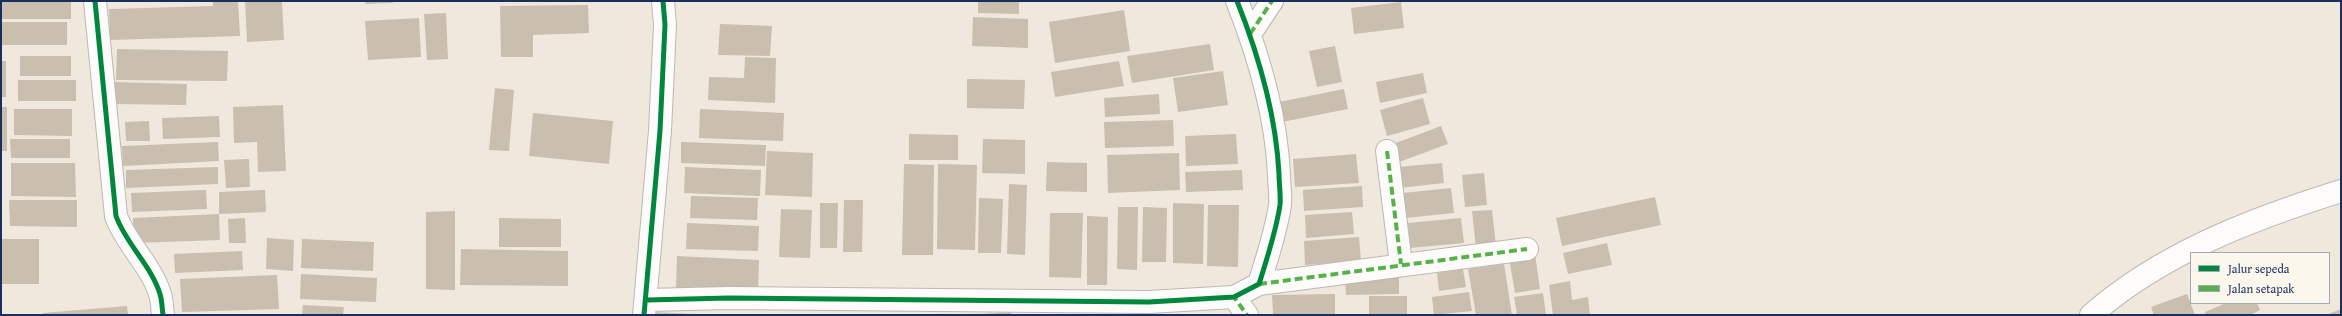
<!DOCTYPE html>
<html>
<head>
<meta charset="utf-8">
<style>
  body { margin:0 }
  #map { position:relative; width:2342px; height:316px; overflow:hidden; background:#f0e8dd; font-family:"Gentium Book Plus",serif }
  canvas { display:block }
  .frame { position:absolute; inset:0; border:2px solid #1b2f5e; pointer-events:none }
  .legend { position:absolute; left:2190px; top:252px; width:140px; height:52px; box-sizing:border-box; background:#fbf7ec; border:1px solid #a1a7b3; margin:0; padding:5px 7px; list-style:none; font-size:12px; color:#1b2f5e }
  .legend li { display:flex; align-items:center; gap:8px; height:20px }
  .legend b { width:20px; border:1px solid #a1a7b3 }
</style>
</head>
<body>
<div id="map">
<canvas width="2342" height="316"></canvas>
<div class="frame"></div>
<ul class="legend">
<li><b style="height:5px;background:#00873e"></b>Jalur sepeda</li>
<li><b style="height:5px;background:#55b248"></b>Jalan setapak</li>
</ul>
</div>
<script>
const ctx = document.querySelector('canvas').getContext('2d');
ctx.lineJoin = 'round';
function fillPath(path, color) { ctx.fillStyle = color; ctx.fill(path, 'evenodd'); }
function stroke(path, color, width, dash) { ctx.strokeStyle = color; ctx.lineWidth = width; ctx.lineCap = dash ? 'butt' : 'round'; ctx.setLineDash(dash || []); ctx.stroke(path); }
fillPath(new Path2D(`
  M1 1H71V19H1Z
  M213 1H238L240 36 110 40 109 9 213 6Z
  M245 1H282L284 40 247 42Z
  M365 1H392L393 3 366 4Z
  M978 1H1019V14L978 13Z
  M1401 2 1404 28 1354 34 1351 8Z
  M588 5 589 33 533 35V57H501L500 6Z
  M1124 10 1130 51 1055 63 1049 22Z
  M446 13 448 59 427 60 424 14Z
  M973 17 1028 19V48L972 46Z
  M419 18 421 57 368 60 365 21Z
  M1 22H67V45H1Z
  M720 24 772 26 770 56 718 55Z
  M1210 44 1214 70 1132 83 1127 56Z
  M1335 46 1342 82 1317 87 1309 51Z
  M117 49 228 51 227 81 116 80Z
  M20 56H71V76H20Z
  M745 57 776 58 775 103 708 100 709 77 744 78Z
  M1 61H6V97H1Z
  M1119 61 1124 86 1055 97 1051 72Z
  M1223 71 1228 105 1178 112 1173 78Z
  M1423 73 1427 93 1380 103 1376 82Z
  M967 79 1025 80 1024 109 967 108Z
  M18 80H76V101H18Z
  M113 82 187 84 186 105 113 104Z
  M495 88 514 90 509 151 489 150Z
  M1344 89 1348 109 1282 122 1279 102Z
  M1159 94 1160 114 1105 117 1104 98Z
  M1423 98 1430 124 1387 136 1380 110Z
  M283 105 286 171 258 172 257 142 234 143 233 107Z
  M1 107H7V151H1Z
  M14 109H72V136L14 135Z
  M700 109 784 113 783 141 699 138Z
  M533 113 613 121 609 164 529 156Z
  M219 116 220 137 163 139 162 118Z
  M1173 120 1174 146 1105 148 1104 122Z
  M149 121 150 141H126L125 122Z
  M1441 126 1448 144 1399 162 1393 144Z
  M909 134 958 135V160H909Z
  M1236 134 1238 164 1186 166 1185 136Z
  M10 139H70V158H11Z
  M983 139 1025 140V174L982 173Z
  M218 142 219 161 123 166 122 146Z
  M681 142 766 145 765 166 681 163Z
  M767 151 813 153 812 197 765 195Z
  M1179 153 1180 190 1108 193 1107 155Z
  M1356 154 1359 183 1295 187 1293 159Z
  M249 159 250 187 226 188 224 160Z
  M1047 162 1087 163V192L1046 191Z
  M11 163H75L76 197 11 196Z
  M1442 163 1444 183 1399 188 1398 167Z
  M904 164 934 165 933 255H902Z
  M938 164 977 165 975 250 937 249Z
  M218 167V184L126 188V170Z
  M685 167 761 170 760 196 684 193Z
  M1242 170 1243 190 1186 192 1185 172Z
  M1484 173 1487 205 1465 207 1462 175Z
  M1009 184 1027 185 1025 255 1007 254Z
  M1362 186 1363 207 1304 211 1303 190Z
  M1451 188 1454 213 1405 218 1403 193Z
  M206 190 207 209 132 212 131 193Z
  M265 190 266 212 219 214V192Z
  M691 196 758 198 757 220 690 218Z
  M1655 197 1661 225 1562 246 1556 218Z
  M979 198 1003 199 1001 253H978Z
  M9 200H77V227L10 226Z
  M844 200H863L862 252H843Z
  M820 203H838L837 248H820Z
  M1173 203 1204 204 1203 264 1173 263Z
  M1208 205H1239L1238 267 1207 266Z
  M1118 207H1138L1137 270 1117 269Z
  M1143 207 1167 208 1166 262H1142Z
  M781 209 812 210 810 258 779 257Z
  M1492 210 1496 246 1476 248 1472 211Z
  M455 211V290L426 289V212Z
  M1352 212 1354 234 1306 238 1305 215Z
  M1050 213H1083L1081 278 1049 277Z
  M219 214 220 240 134 243 133 218Z
  M1087 216 1108 217 1107 285H1087Z
  M245 218 246 243H229L228 219Z
  M499 218 561 219V247H499Z
  M1461 218 1464 243 1410 248 1408 223Z
  M687 223 759 226 758 251 686 249Z
  M1359 237 1361 261 1305 265 1304 241Z
  M267 238 294 240 293 271 266 269Z
  M1 239H39V284H1Z
  M302 239 374 242 373 271 301 268Z
  M1607 243 1612 265 1568 274 1563 253Z
  M461 249 568 251V286L460 285Z
  M242 251 243 270 175 273 174 254Z
  M1535 254 1540 289 1515 293 1509 258Z
  M677 256 759 260 758 293 676 290Z
  M1504 264 1512 315H1476L1468 269Z
  M1463 269 1466 287 1439 291 1437 273Z
  M301 274 377 278 376 302 300 299Z
  M277 275 279 309 182 312 180 279Z
  M1399 277V294L1346 295 1345 278Z
  M1570 281 1572 300 1588 297 1590 315H1553L1549 285Z
  M1469 292 1472 311 1434 315 1432 297Z
  M1543 293 1546 315H1517L1514 297Z
  M1335 294V315H1273L1272 295Z
  M2187 294 2195 315H2154L2151 307Z
  M1369 296H1407V314H1369Z
  M2226 303H2257L2260 310 2250 315H2206L2205 312Z
  M303 305 344 307 343 315H302Z
  M127 306 128 315H43V313Z
  M2341 309V315H2326Z
  M653 312 693 314V315H653Z
  M1011 312V315H983V314Z`), '#cabeaf');
const minor = new Path2D(`
  M95 1 116 216C126 244 151 265 160 294 162 300 162 308 163 315
  M1250 34 1272 1
  M1387 151 1401 264
  M1259 284 1527 249
  M1234 297 1247 315
  M647 300 729 298 1149 302 1234 297 1259 284C1267 258 1276 232 1280 205 1281 195 1279 184 1279 174 1276 115 1259 56 1237 1
  M644 315 660 131 665 25 663 1
  M2091 315C2162 253 2252 219 2341 191`);
stroke(minor, '#bbb8b5', 24);
stroke(minor, '#fdfcfa', 22);
stroke(new Path2D(`
  M1250 34 1272 1
  M1387 151 1401 264
  M1259 284 1527 249
  M1237 295 1234 297 1247 315`), '#55b248', 4, [8, 4]);
stroke(new Path2D(`
  M95 1 116 216C126 244 151 265 160 294 162 300 162 308 163 315
  M647 300 729 298 1149 302 1234 297 1259 284C1267 258 1276 232 1280 205 1281 195 1279 184 1279 174 1276 115 1259 56 1237 1
  M644 315 660 131 665 25 663 1`), '#00873e', 5);
</script>
</body>
</html>
